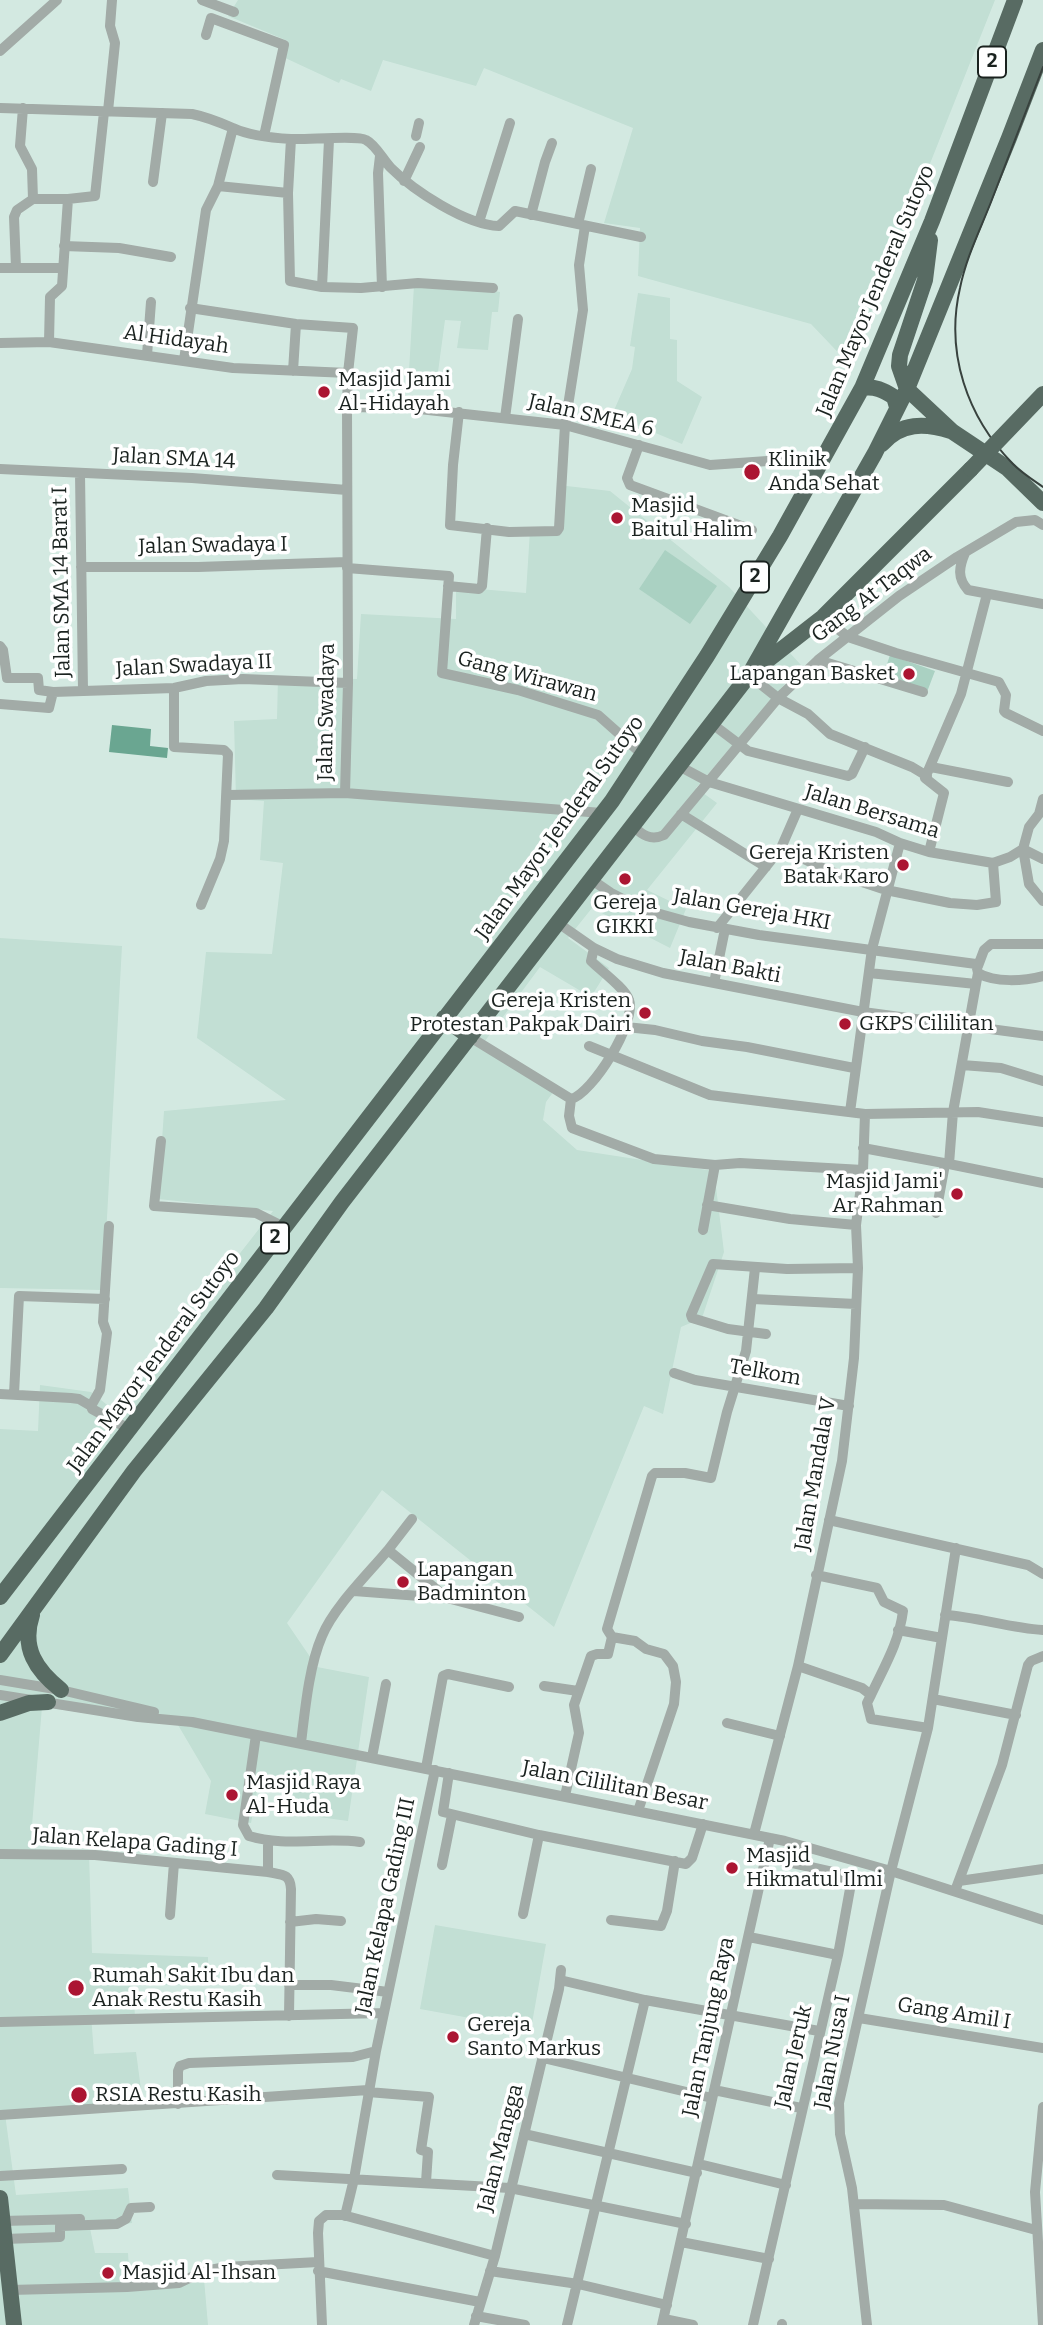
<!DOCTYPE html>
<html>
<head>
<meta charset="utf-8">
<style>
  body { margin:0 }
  canvas { display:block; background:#d3e9e1 }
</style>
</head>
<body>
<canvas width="1043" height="2325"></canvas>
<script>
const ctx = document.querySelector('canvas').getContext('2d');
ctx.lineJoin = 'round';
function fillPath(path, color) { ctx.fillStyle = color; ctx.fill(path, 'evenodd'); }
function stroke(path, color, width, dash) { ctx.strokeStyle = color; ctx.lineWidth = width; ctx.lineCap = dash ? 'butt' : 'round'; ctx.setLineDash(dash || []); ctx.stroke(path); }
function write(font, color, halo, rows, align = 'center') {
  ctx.font = font + ' Bitter,serif'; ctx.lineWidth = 7; ctx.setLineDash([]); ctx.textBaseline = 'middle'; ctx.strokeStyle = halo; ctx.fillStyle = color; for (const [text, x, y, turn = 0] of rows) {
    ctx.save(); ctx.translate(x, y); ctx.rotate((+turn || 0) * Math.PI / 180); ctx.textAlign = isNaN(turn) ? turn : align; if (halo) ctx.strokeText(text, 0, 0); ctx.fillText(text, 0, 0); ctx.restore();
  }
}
fillPath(new Path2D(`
  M238 0H995L850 365 811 324 638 276 640 228 604 223 633 128 484 68 476 86 383 60 371 91 341 79 339 83 281 56 288 41 228 16Z
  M414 285 478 288 500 292 498 312H492L488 350 457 348 461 321 445 320 438 372 409 371Z
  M638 293 670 298V339L677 340V381L702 397 682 444 612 415 632 369 635 347 630 346Z
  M558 485 610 491 729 587 801 665 696 788 717 803 647 890 686 909 670 948 592 908 568 938 609 968 591 997 540 967 482 1045 554 1091 546 1102 543 1120 577 1150 714 1171 724 1252 702 1318 681 1327 663 1414 644 1406 554 1627 382 1490 287 1623 317 1667 369 1677 348 1821 290 1813 293 1793 258 1786 251 1823 205 1814 211 1781 178 1725 42 1707 30 1849 89 1853 92 1953 208 1957V1984L133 1986 135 2017 91 2015 94 2054 136 2052 143 2104 5 2114 16 2195 128 2188 132 2223 90 2228 95 2253H128L130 2284 204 2279 208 2325H0V1429L38 1431 40 1385 91 1392 116 1412 273 1211 158 1199 164 1111 286 1100 197 1038 206 952 272 954 283 863 260 860 264 801 236 799 234 721 277 719 278 677 357 679 361 614 456 619V587L526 593 530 531 555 534Z
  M0 938 122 946 103 1290 0 1288Z
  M435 1925 546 1944 531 2029 420 2009Z`), '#c2dfd4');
fillPath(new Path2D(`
  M665 550 717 586 690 624 639 589Z
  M890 655 935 671 927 692 883 676Z`), '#aad1c2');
fillPath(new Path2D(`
  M112 725 151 729 150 746 168 748 167 758 109 752Z`), '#6aa691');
stroke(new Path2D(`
  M202 0 234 12
  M206 35 211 18 284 45 264 136
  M0 51 57 0
  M0 108 192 114C207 117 219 122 233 128 250 136 272 138 291 139 306 140 357 135 366 140 376 145 383 160 391 168 414 191 466 225 499 226L515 211 641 237
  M23 108 20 146 32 169 33 199
  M108 111 115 43 110 26 112 0
  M416 136 419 123
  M291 139 288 193 290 281 322 287 361 288 418 283 493 288
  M380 156 378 173 382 287
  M404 181 420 147
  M153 182 162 113
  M218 186 288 193
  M33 199H68
  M531 215 545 162 552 143
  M479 222 510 123
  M578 224 591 169
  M64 246 119 248 171 257
  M0 268H63
  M16 268 14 217 17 210 33 199
  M322 287 329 140
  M190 308 296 324 353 328 348 373 347 407 348 683 345 793 602 813
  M49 342 50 297 62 286 68 199 95 196 104 112
  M0 343 49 342 233 368 348 373
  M147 355 151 302
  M184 360 206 210 218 186 233 128
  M293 371 296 324
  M347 407 410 408 565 425 710 465 825 457
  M459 412 453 465 450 525 509 532 557 531 559 528 565 425 583 310 579 265 585 226
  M505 418 518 319
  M639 445 627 478 630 485 752 530
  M0 469 192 478 347 490
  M80 473 83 691
  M965 553C959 567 957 578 968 590L1043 604
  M81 567H198L347 562
  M347 568 449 576 442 673 518 690 598 715 643 755
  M448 586 479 589 482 586 487 528
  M823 617 848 637 896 653 999 682 1006 695 1004 711 1006 713 1043 731
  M0 646 3 650 7 678H38L39 690 53 692
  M818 660 923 692
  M749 675 778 698 808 714 830 734 912 767 927 776
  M174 688V747L224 750 228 754 224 841 220 859 201 905
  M0 704 49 708 53 692 174 688 206 681 243 679 348 683
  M711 723 748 751 848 776 852 774 865 747
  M679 766 709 782 876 832 900 843 929 852 993 863 1010 857 1023 849
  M931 767 1008 782
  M228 795 345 793
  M1043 799 1039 814 1029 827 1023 849 1029 884 1043 901
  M681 814 766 867
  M633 826C642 835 651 841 664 835L778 698 818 660 899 596 957 557 1016 522 1035 520 1043 525
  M781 848 829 871 886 890 950 903 977 905 996 902 993 863
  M1023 849 1043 859
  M929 852 944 793 925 778 961 694 987 594
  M592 880 611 893 642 909 689 922 759 935 976 964 978 973 953 1112 949 1164 1043 1183
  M558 923 594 948 617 959 663 973 863 1012 1043 1036
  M717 928 781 848 798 809
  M978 966 984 950 991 944H1043
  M869 973 976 984
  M978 973C995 983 1024 981 1043 976
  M714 983 725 929
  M626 1027 655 1030 702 1041 747 1047 854 1068
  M470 1037 571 1099
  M589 1046 710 1095 865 1114 978 1112 1043 1122
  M962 1065 1001 1068 1043 1081
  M571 1099 569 1116 572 1128 654 1159 715 1165 740 1163 863 1170
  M571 1099C592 1094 637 1022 629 1000 625 988 601 971 591 961L594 948
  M850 1112 872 949 900 843
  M161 1141 154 1206 256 1213 284 1227
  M863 1148 949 1164
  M707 1205 790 1219 856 1225
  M936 1213 945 1164
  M703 1230 715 1165
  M753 1299 856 1304
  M766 1334 728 1329 692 1318 691 1315 713 1264 787 1269 858 1268
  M674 1373 695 1380 849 1406
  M0 1394 71 1398 79 1399 91 1406 92 1409 129 1429
  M14 1394 19 1296 105 1299
  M91 1406 100 1390 107 1333 103 1322 109 1226
  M829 1520 1028 1565 1043 1574
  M388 1550 412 1519
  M816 1575 877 1588 884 1602 903 1611C899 1643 884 1667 871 1695
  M354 1591 446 1598
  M945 1615C978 1617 1009 1628 1043 1630
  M898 1630 942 1638
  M612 1637 607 1629 652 1476 655 1473H685L711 1478 727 1412 746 1351 755 1268
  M612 1637 635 1641 646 1649 664 1654 673 1666 676 1682 674 1704 638 1811
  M798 1666 862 1688 871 1695 867 1703 871 1719 928 1728
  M0 1680 61 1690 154 1712
  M544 1686 578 1691
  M0 1695 138 1717 192 1722 785 1841 891 1871 1043 1920
  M933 1699 1016 1715
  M727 1723 780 1736
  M256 1735 243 1825 249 1836C284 1847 324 1837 360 1842
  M301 1743C305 1710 309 1666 322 1636 334 1607 367 1575 388 1550L447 1598 519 1617
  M372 1757 386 1684
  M426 1768 443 1676 448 1674 509 1687
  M449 1773 443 1812 539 1835 686 1864 692 1858 703 1824
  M565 1796 579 1733 574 1705 591 1656 597 1654H608L612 1637
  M754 1834 798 1666 842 1461 854 1358 858 1268 856 1225 863 1170 865 1114
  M0 1854 95 1855 268 1872C282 1875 290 1873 291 1889L289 2016
  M442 1865 452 1815
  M268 1872V1840
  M959 1881 1043 1869
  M955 1891 1002 1765 1028 1665 1031 1661 1043 1656
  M523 1914 539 1835
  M170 1915 174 1863
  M611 1920 661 1926 667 1911 675 1861
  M290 1922 316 1919 341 1921
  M749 1937 838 1955
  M560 1980 645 2000 819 2031
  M289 1985H331L388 1992
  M859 2018 1043 2048
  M0 2022 383 2013
  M543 2058 712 2098
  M714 2090 801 2108
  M368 2092 429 2097 421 2150 428 2152 426 2182
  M178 2104V2071L180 2066 189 2063 353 2057 376 2051
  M0 2115 368 2090
  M524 2134 697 2173
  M699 2164 786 2185
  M277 2175 510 2188 686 2224
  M0 2176 122 2169
  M854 2204 944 2205 1036 2230
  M345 2216 354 2179 376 2051 435 1770
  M3 2221 80 2219
  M5 2239 60 2237V2226L117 2224 126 2219 131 2208 150 2207
  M681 2242 769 2259
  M318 2271 480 2302
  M490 2271 578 2284 667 2305
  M10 2290 127 2287 179 2283 204 2271 226 2267 318 2262
  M476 2316 525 2325
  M664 2319 693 2325
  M322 2325 318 2233 319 2221 326 2215H343L495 2256
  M474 2325 495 2256 559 1989 561 1970
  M567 2325 645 2000
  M662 2325 770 1838
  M753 2325 838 1955 850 1889 842 1877 837 1873 766 1857
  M782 2325V2324
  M867 2325 852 2188 840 2134 839 2103 891 1871 928 1728 956 1548
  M1043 2325 1035 2192 1043 2107`), '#a2aba7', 10);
stroke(new Path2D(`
  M930 240 925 280 900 355 899 366 907 389 953 432 1007 468 1043 503
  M862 388C875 386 883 390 894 397L897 407
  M882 444C901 422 925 423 951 431
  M755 670 823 617 971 469
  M444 1018 470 1037
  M0 1597 612 801 707 656 780 536 862 388 932 221 1015 0
  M32 1615C21 1648 36 1670 61 1690
  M0 1655 134 1471 266 1308 342 1202 749 675 875 453 907 389 1009 138 1043 50
  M0 1713 29 1703 48 1702
  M0 2198 14 2325`), '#586b63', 16);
stroke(new Path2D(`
  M1043 67C1026 112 1008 157 991 202 980 230 966 258 960 288 945 353 967 417 1013 464 1022 473 1033 480 1043 487`), '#38423e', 2);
stroke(new Path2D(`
  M971 469 1043 394`), '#586b63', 16);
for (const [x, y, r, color] of [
  [324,392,7,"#ab1532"],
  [752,472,9,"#ab1532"],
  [617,518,7,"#ab1532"],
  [909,674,7,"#ab1532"],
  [903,865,7,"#ab1532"],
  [625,879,7,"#ab1532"],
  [645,1013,7,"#ab1532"],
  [845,1024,7,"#ab1532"],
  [957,1194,7,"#ab1532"],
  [403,1582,7,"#ab1532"],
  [232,1795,7,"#ab1532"],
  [732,1868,7,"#ab1532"],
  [76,1988,9,"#ab1532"],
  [453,2037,7,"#ab1532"],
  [79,2095,9,"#ab1532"],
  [108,2273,7,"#ab1532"]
]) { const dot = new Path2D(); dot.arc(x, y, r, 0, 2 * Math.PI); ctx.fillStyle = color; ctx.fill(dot); stroke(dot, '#fff', 2.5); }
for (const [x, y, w] of [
  [992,62,28],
  [755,577,28],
  [275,1238,28]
]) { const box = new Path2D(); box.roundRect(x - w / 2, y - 15.5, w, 31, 5); ctx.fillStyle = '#fff'; ctx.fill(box); stroke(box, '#1a221f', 2); }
write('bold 19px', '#1a221f', null, [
  ["2",992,62],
  ["2",755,577],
  ["2",275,1238]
]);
write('21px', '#1a221f', '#fff', [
  ["Jalan Mayor Jenderal Sutoyo",876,291,-67],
  ["Al Hidayah",176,340,8],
  ["Jalan SMEA 6",591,416,13],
  ["Jalan SMA 14",174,459,3],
  ["Jalan Swadaya I",213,546,-1],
  ["Jalan SMA 14 Barat I",62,582,-91],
  ["Gang At Taqwa",872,595,-37],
  ["Jalan Swadaya II",194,666,-3],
  ["Gang Wirawan",527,677,15],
  ["Jalan Swadaya",327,712,-89],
  ["Jalan Bersama",872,812,17],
  ["Jalan Mayor Jenderal Sutoyo",560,828,-54],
  ["Jalan Gereja HKI",752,910,10],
  ["Jalan Bakti",730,967,11],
  ["Jalan Mayor Jenderal Sutoyo",154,1362,-53],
  ["Telkom",765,1373,10],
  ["Jalan Mandala V",816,1474,-80],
  ["Jalan Cililitan Besar",615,1786,11],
  ["Jalan Kelapa Gading I",135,1843,4],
  ["Jalan Kelapa Gading III",386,1906,-78],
  ["Gang Amil I",954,2014,9],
  ["Jalan Tanjung Raya",709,2027,-78],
  ["Jalan Nusa I",833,2052,-79],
  ["Jalan Jeruk",794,2057,-77],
  ["Jalan Mangga",501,2148,-76]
]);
write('21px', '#1a221f', '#fff', [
  ["Masjid Jami",338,380],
  ["Al-Hidayah",338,404],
  ["Klinik",768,460],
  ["Anda Sehat",768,484],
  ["Masjid",631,506],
  ["Baitul Halim",631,530],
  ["Lapangan Basket",895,674,"right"],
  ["Gereja Kristen",889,853,"right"],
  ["Batak Karo",889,877,"right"],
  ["Gereja",625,903,"center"],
  ["GIKKI",625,927,"center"],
  ["Gereja Kristen",631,1001,"right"],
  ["Protestan Pakpak Dairi",631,1025,"right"],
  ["GKPS Cililitan",859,1024],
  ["Masjid Jami'",943,1182,"right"],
  ["Ar Rahman",943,1206,"right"],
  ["Lapangan",417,1570],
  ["Badminton",417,1594],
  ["Masjid Raya",246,1783],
  ["Al-Huda",246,1807],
  ["Masjid",746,1856],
  ["Hikmatul Ilmi",746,1880],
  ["Rumah Sakit Ibu dan",92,1976],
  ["Anak Restu Kasih",92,2000],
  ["Gereja",467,2025],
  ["Santo Markus",467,2049],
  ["RSIA Restu Kasih",95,2095],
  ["Masjid Al-Ihsan",122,2273]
], 'left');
</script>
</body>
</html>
